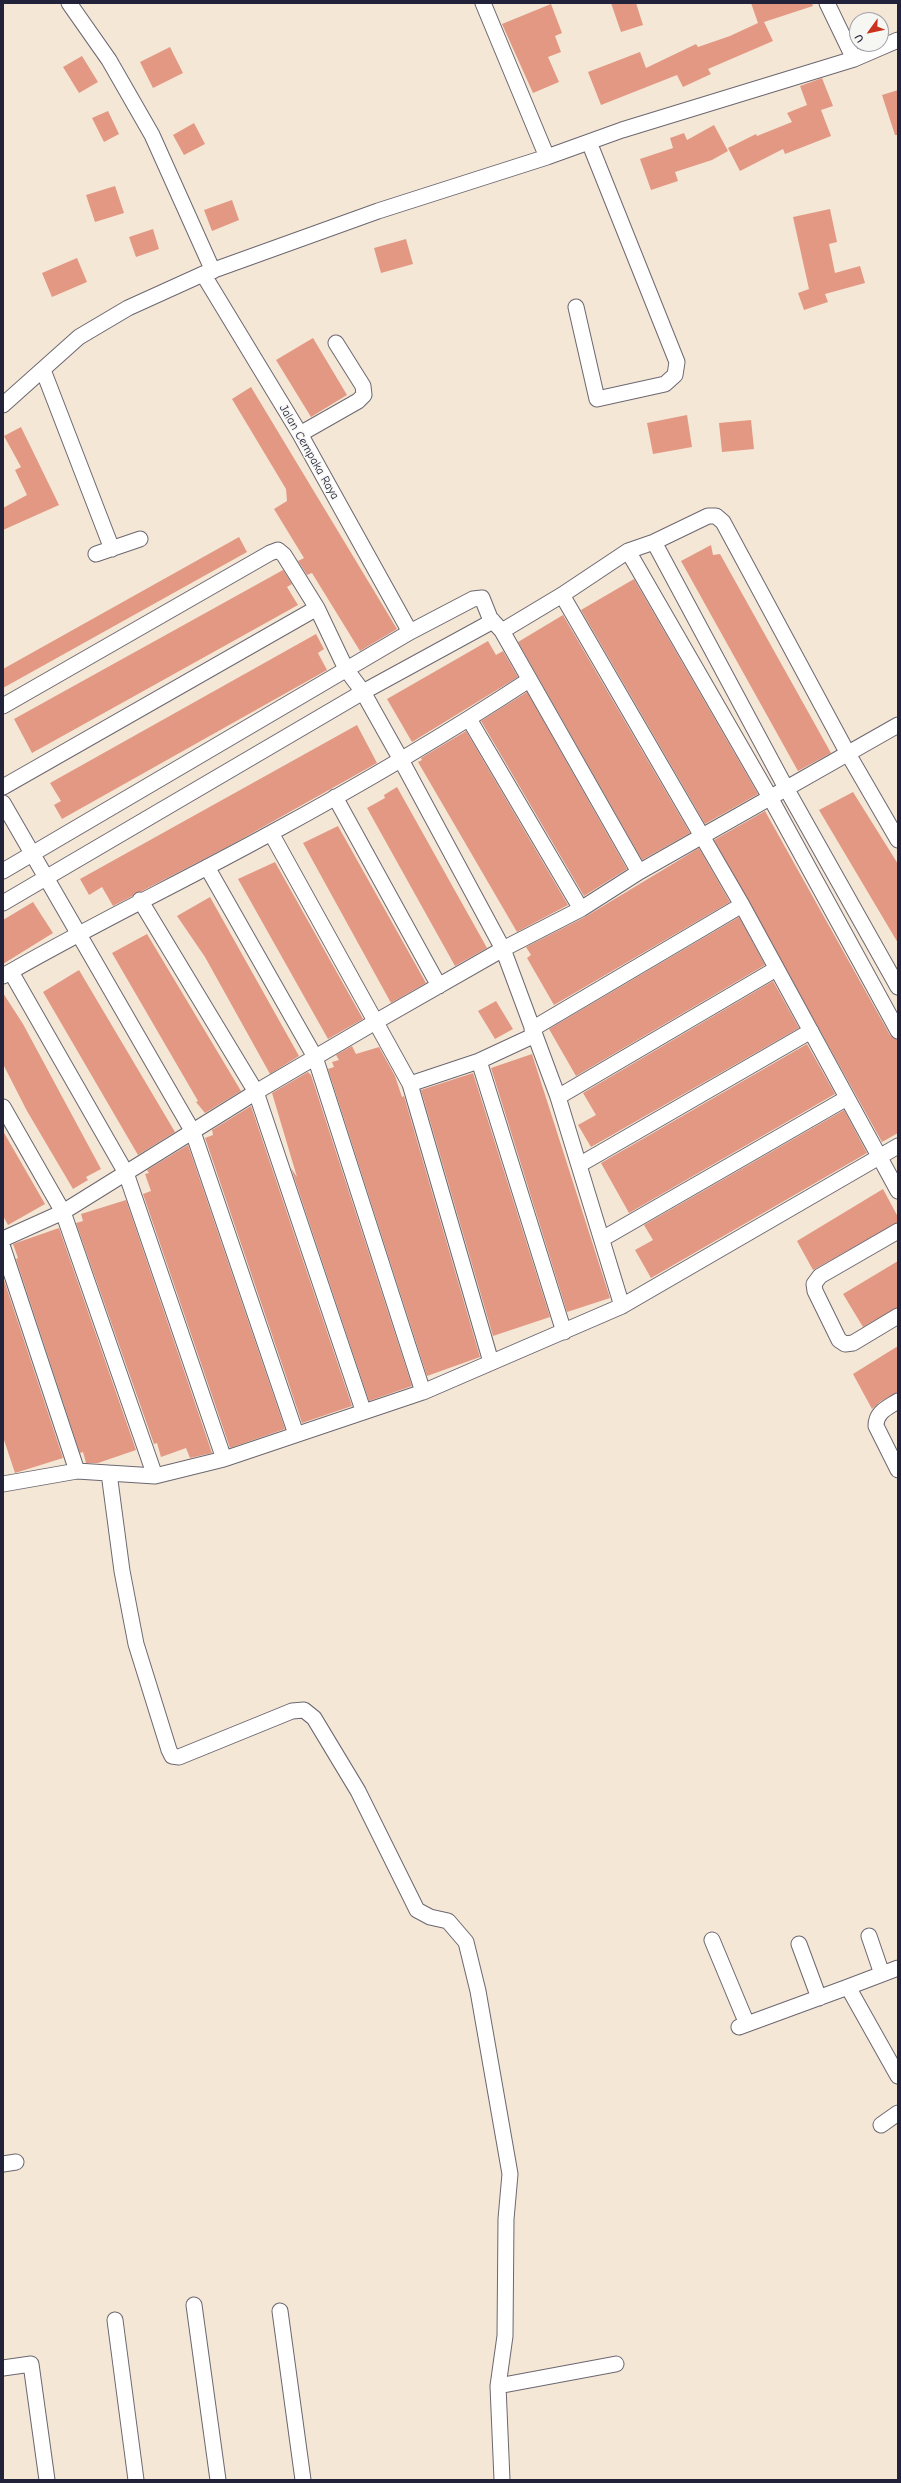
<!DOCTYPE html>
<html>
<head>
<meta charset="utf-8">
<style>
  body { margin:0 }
  #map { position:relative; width:901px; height:2483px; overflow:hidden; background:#f4e7d5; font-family:"Comic Neue",sans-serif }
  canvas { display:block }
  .frame { position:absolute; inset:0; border:4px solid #22223b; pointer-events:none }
  .north { position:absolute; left:849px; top:12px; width:40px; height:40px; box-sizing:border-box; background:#f6f6f2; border:1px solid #a1a1a9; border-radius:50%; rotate:237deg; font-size:11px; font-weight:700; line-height:16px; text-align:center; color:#22223b }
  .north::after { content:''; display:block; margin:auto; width:14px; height:18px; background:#c8321e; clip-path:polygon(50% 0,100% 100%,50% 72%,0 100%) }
</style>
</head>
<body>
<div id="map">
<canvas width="901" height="2483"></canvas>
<div class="frame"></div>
<div class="north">U</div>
</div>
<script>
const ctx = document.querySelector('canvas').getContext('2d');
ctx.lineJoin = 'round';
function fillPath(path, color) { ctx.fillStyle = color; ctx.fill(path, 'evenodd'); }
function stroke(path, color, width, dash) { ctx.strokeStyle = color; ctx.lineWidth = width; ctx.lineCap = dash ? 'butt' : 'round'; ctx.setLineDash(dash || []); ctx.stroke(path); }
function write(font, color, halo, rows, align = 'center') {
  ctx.font = font + ' "Comic Neue",sans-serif'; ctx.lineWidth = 3; ctx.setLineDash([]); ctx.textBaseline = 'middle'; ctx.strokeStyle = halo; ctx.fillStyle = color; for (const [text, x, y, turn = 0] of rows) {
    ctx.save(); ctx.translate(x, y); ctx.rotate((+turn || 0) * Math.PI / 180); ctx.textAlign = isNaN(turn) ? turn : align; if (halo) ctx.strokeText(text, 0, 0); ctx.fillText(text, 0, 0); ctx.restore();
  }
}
fillPath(new Path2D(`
  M611 3H636L643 25 621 32Z
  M751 3H812L813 6 764 22 773 41 708 69 711 74 683 87 677 75 601 105 588 72 640 52 646 68 696 44 698 47 730 36 758 23Z
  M551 4 562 33 555 36 561 52 548 57 559 82 533 93 502 24Z
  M170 47 183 73 153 88 140 62Z
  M82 56 98 82 79 93 63 67Z
  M822 78 833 106 821 110 831 136 785 154 783 149 740 171 728 148 756 134 757 136 792 122 787 113 807 105 800 86Z
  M898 90V135H895L882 95Z
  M108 111 119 134 104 142 92 118Z
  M194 123 205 144 184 155 173 135Z
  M714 125 728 151 712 160 675 172 678 181 651 190 640 159 673 148 670 138 684 133 687 140Z
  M115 186 124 213 95 222 86 195Z
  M232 200 239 220 212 231 204 210Z
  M830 209 837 242 829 244 835 273 860 266 865 283 825 294 828 302 804 310 798 293 809 289 793 217Z
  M153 229 159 249 136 257 129 237Z
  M406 239 413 264 381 273 374 248Z
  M77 258 87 282 52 297 42 273Z
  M313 338 347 395 311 417 276 360Z
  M251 387 397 629 360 651 312 573 307 575 298 561 304 558 274 509 287 501 286 489 232 399Z
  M687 415 692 447 653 454 647 423Z
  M751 420 754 449 722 452 719 423Z
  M21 427 59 505 3 530V508L27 495 15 470 21 467 4 436Z
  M239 537 247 552 3 688V669Z
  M711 545 713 555 720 554 831 753 798 771 681 561Z
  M283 570 292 584 287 587 298 605 32 753 14 719Z
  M634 579 758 794 705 824 581 610Z
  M563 615 690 833 642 860 518 642Z
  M316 634 324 649 318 653 327 670 62 819 54 805 61 801 50 783Z
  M488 641 496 655 503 651 518 677 412 742 387 699Z
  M527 692 627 869 584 896 481 721Z
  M357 725 377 763 229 846 113 906 102 887 89 895 80 879Z
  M466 731 568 905 517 932 418 762 422 760 421 758Z
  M397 787 487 948 455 966 367 808 385 798 384 795Z
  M853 792 898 864V943L819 810Z
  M765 811 890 1035 898 1040V1133L882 1142 714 840Z
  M338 826 426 983 391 1003 303 843Z
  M699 848 730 902 554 1005 527 958 531 955 526 947 585 917Z
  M275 862 363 1019 328 1039 238 879Z
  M210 897 299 1056 270 1074 205 957 177 916Z
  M33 902 53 933 3 964V920Z
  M739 917 765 965 576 1076 549 1029Z
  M147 934 241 1091 205 1113 196 1102 198 1101 112 953Z
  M79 970 175 1132 138 1155 43 992Z
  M773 981 799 1028 591 1147 578 1125 596 1115 583 1093Z
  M3 993 23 1024 101 1169 86 1177 88 1180 73 1189 27 1111 3 1064Z
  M496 1001 513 1029 495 1039 478 1011Z
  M807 1044 835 1094 629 1213 601 1163Z
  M352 1046 356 1054 379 1047 395 1076 402 1097 404 1096 480 1357 427 1376 328 1069 334 1067 332 1062 339 1060 336 1055Z
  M532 1054 610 1298 567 1312 491 1068Z
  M308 1072 311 1075 412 1386 369 1401 291 1168 297 1177 272 1093Z
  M473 1073 550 1317 493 1336 421 1090Z
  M251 1106 352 1406 302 1423 205 1138 213 1135 212 1130Z
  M844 1110 867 1153 651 1278 635 1250 653 1240 644 1225Z
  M3 1131 45 1204 8 1225 3 1216Z
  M188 1145 285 1429 230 1448 143 1194 151 1191 145 1174 149 1173 147 1170Z
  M883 1189 898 1217V1222L813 1270 797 1241Z
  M126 1200 212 1453 190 1458 186 1448 161 1457 157 1443 154 1444 76 1223 83 1221 81 1214Z
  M59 1228 136 1450 98 1463H86L83 1452 80 1453 16 1259 18 1258 13 1244Z
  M898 1261V1307L863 1327 843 1294Z
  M3 1277 63 1458 15 1473 3 1437Z
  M898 1346V1392L881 1401 872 1409 853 1374Z`), '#e39884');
const street = new Path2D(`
  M69 3 109 60 152 135 213 271
  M483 3 547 157
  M827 3 854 59
  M203 274 300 434 410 632
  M576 307 597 399 665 384 675 375 677 362 589 142
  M43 370 112 549
  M3 405 79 337 128 308 203 274 378 211 547 157 622 130 854 59 898 40
  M300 434 358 401 364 395 363 386 336 343
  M654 542 786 788 898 987
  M628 551 771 799 898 1031
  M96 554 140 539
  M562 595 742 905 898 1191
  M502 631 639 872
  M3 706 270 553 278 550 284 555 317 608 346 669 363 692 400 758 503 949 558 1097 622 1306
  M469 719 581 909
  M3 787 317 608
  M335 797 439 986
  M3 803 193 1132 296 1434
  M271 833 410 1084 491 1362
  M207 867 315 1057 423 1392
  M3 871 410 632 473 599 482 598 490 618 502 631 562 595 628 551 654 542 708 516H716L723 522 847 752 898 840
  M140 900 256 1092 363 1410
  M3 903 363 692 493 621
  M11 972 126 1173 224 1459
  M3 976C91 925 182 882 271 833 358 786 445 735 529 680
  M532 1029 742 905
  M479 1061 564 1332
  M410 1084 479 1061 535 1035
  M558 1097 776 969
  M3 1107 63 1212 155 1476
  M579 1165 811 1031
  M898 1231 820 1276 814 1284 815 1291 839 1340 845 1344 853 1343 898 1316
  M3 1239 63 1212 256 1092 377 1021 503 949 581 909 639 872 898 725
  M602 1239 847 1098
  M3 1248 77 1471
  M898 1401C887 1408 876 1412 876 1426L898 1470
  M109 1473 122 1571 136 1644 169 1750 172 1756 179 1757 292 1711 304 1710 314 1718 358 1791 417 1910 430 1917 448 1921 466 1942 478 1991 510 2174 506 2219 505 2336 498 2386 502 2480
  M3 1484 77 1471 155 1476 224 1459 423 1392 622 1306 898 1146
  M869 1936 882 1974
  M712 1940 747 2024
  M799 1944 819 1998
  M848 1987 898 1968
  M739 2027 848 1987 898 2076
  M881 2125 898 2113
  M3 2164 16 2162
  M194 2305 218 2480
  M280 2311 303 2480
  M115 2320 136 2480
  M3 2368 31 2364 47 2480
  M498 2386 616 2364`);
stroke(street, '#6c6771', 17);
stroke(street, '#fff', 15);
write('12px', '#22223b', '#f6f6f2', [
  ["Jalan Cempaka Raya",309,452,60]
]);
</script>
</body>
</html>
